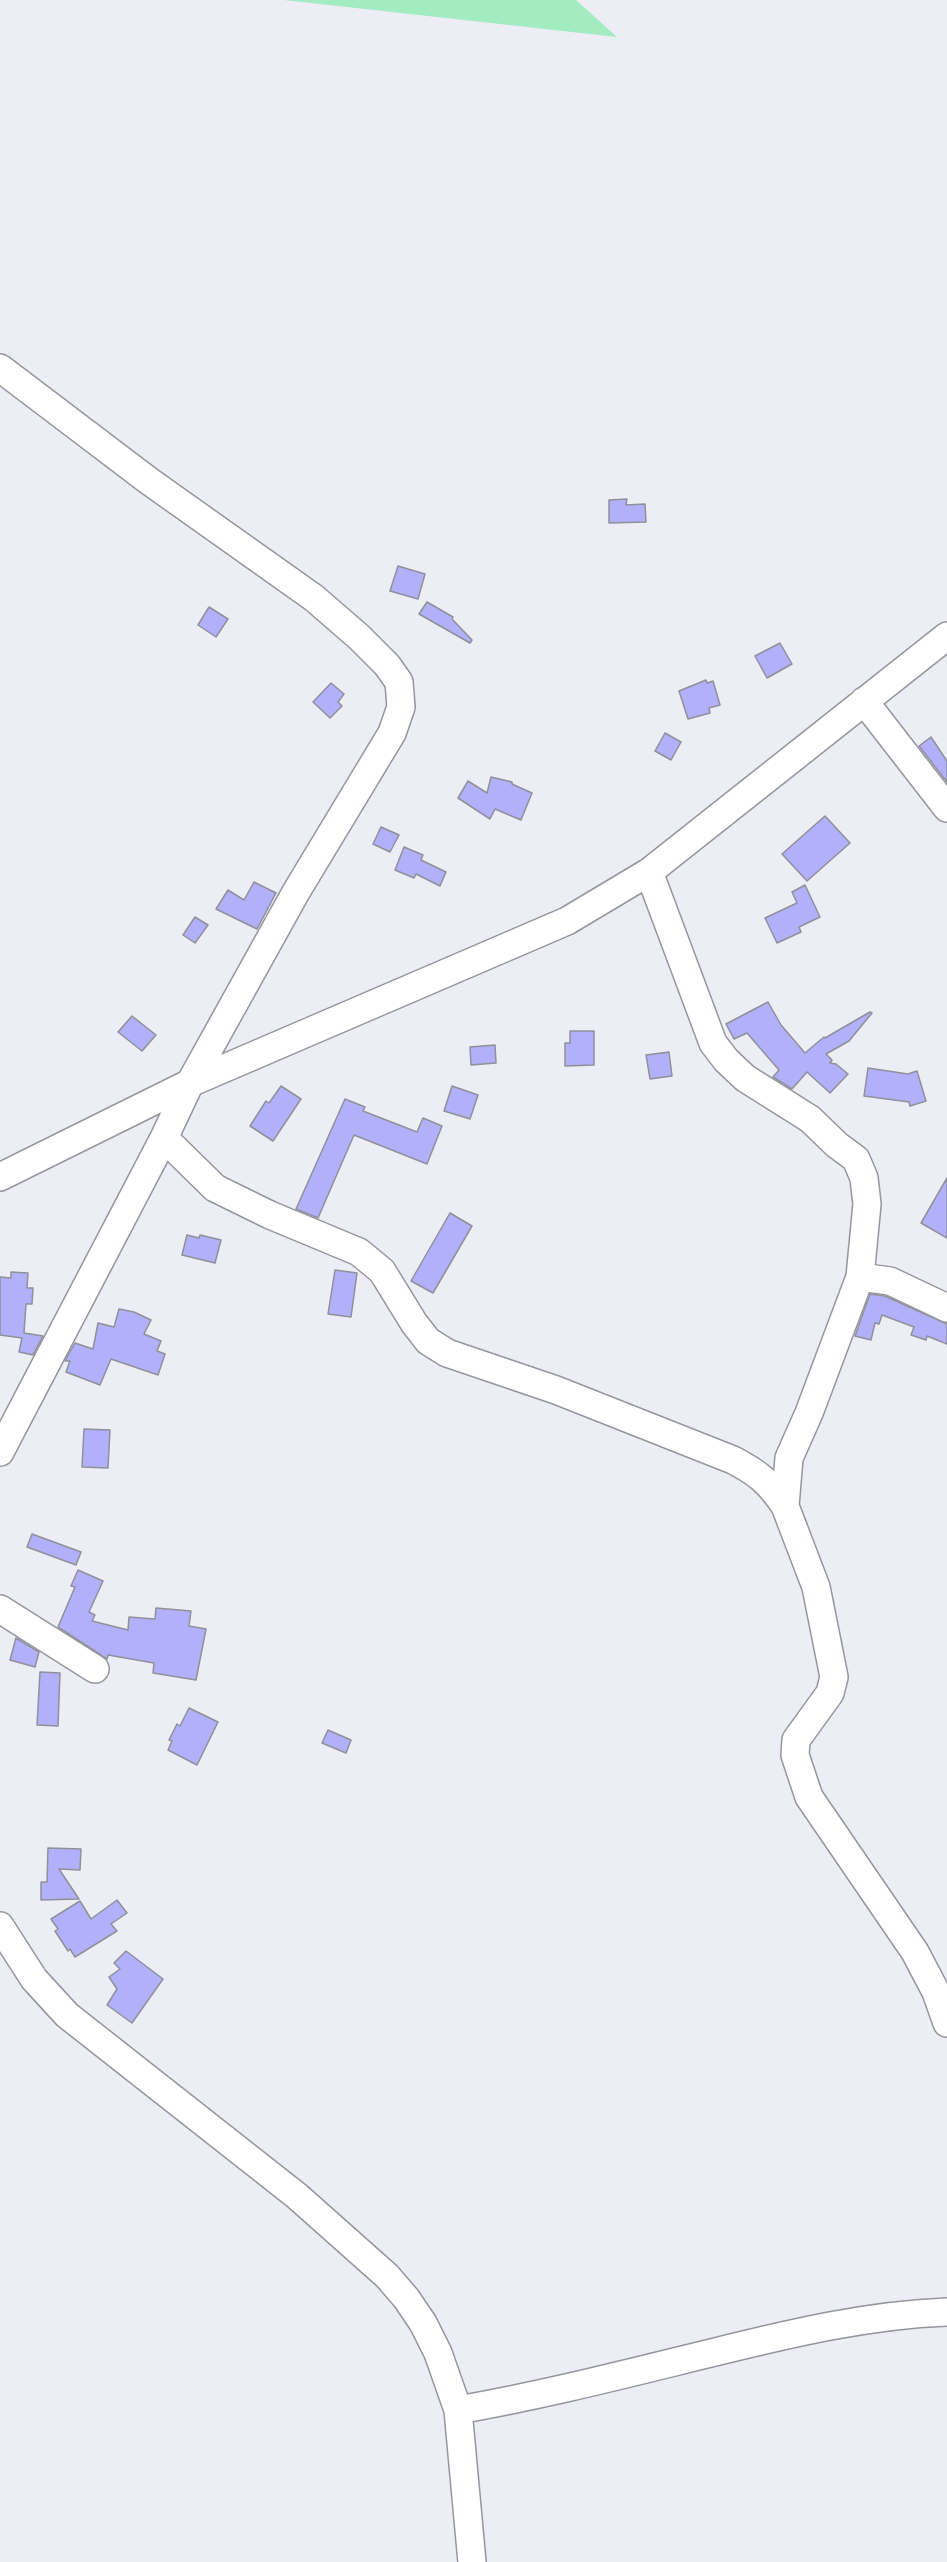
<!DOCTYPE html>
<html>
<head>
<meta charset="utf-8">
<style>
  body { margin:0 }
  canvas { display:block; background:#ededf6 }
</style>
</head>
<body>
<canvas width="947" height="2562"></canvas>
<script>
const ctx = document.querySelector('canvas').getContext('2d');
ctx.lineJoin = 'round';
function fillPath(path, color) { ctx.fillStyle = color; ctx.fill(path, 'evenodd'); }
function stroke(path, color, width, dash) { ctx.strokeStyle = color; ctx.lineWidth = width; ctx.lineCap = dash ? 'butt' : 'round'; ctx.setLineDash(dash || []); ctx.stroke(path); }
fillPath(new Path2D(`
  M284 0H576L617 37Z`), '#a3ebc0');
const building = new Path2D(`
  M627 499 626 505 645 504 646 522 609 523V500Z
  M398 566 425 574 418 599 390 591Z
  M427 602 453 617 452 619 472 640 470 643 419 614Z
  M209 607 228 619 216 637 198 625Z
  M780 643 792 664 767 678 755 656Z
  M706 680 707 683 713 681 720 705 709 708 710 713 688 719 679 691Z
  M331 683 344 694 338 702 342 706 330 718 313 702Z
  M665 733 681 742 671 760 655 751Z
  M931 737 947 761V782L919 746Z
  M491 777 512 782V784L532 793 521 820 495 809 490 819 458 798 468 781 487 793Z
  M825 816 850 843 807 881 782 854Z
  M381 827 399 835 390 852 373 844Z
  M404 847 423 855 421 860 446 872 440 886 416 874 414 878 395 870Z
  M254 882 276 893 257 929 216 909 228 890 244 900Z
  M805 885 820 917 799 927 801 932 777 943 765 918 797 903 792 892Z
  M195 917 208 925 195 943 183 935Z
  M768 1002 781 1025 805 1053 824 1037 825 1038 870 1012 872 1013 849 1041 826 1054 832 1060 830 1063 836 1064 848 1074 830 1093 807 1072 792 1089 773 1077 779 1070 747 1033 734 1039 726 1024Z
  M132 1016 156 1035 142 1051 118 1032Z
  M570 1031H594V1065L565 1066V1043H570Z
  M495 1045 496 1063 471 1065 470 1047Z
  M669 1052 672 1076 650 1079 646 1055Z
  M868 1068 908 1074 917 1071 926 1101 910 1106 909 1102 864 1096Z
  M281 1086 301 1099 273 1141 250 1126 266 1101 269 1103Z
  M452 1086 478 1095 470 1119 444 1111Z
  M345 1099 365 1107 363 1111 417 1132 423 1118 442 1126 427 1164 354 1135 318 1218 296 1209Z
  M947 1178V1238L921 1223Z
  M450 1213 472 1226 433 1293 411 1281Z
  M187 1235 199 1238 200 1235 221 1240 215 1263 182 1255Z
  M335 1270 357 1273 351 1317 328 1314Z
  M11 1272 28 1273 27 1288H33L32 1304H26L24 1333 43 1336 33 1355 19 1352 22 1338 0 1335V1277L11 1278Z
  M870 1294 885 1296 947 1324V1344L927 1336 926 1340 911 1335 914 1327 882 1315 879 1324 875 1323 871 1340 855 1336Z
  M119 1309 134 1312 151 1320 144 1334 161 1341 157 1351 165 1354 158 1375 111 1359 100 1385 66 1372 70 1361H65L75 1343 93 1349 98 1323 114 1327Z
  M84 1429 110 1430 108 1468 82 1467Z
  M32 1534 81 1552 76 1565 27 1547Z
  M78 1570 103 1581 89 1612 95 1615 92 1621 128 1630 129 1617 155 1619 156 1608 191 1611 189 1626 206 1629 196 1680 153 1673 154 1663 108 1655 107 1659 58 1627 75 1587 71 1586Z
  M16 1638 39 1652 35 1667 10 1660Z
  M40 1672 60 1673 58 1726 37 1725Z
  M189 1708 218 1722 197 1765 168 1750 172 1741 169 1740 177 1724 180 1726Z
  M328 1730 351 1740 346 1753 322 1743Z
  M48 1848 81 1849 80 1870 59 1869 79 1899 41 1900V1882H47Z
  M117 1900 127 1913 111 1924 117 1931 75 1957 70 1949 68 1951 55 1931 58 1929 51 1919 80 1901 91 1919Z
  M126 1951 163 1979 132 2023 107 2005 117 1989 109 1977 120 1969 114 1963Z`);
fillPath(building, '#b2b0fa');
stroke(building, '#909098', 1.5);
const minor = new Path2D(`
  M0 368 149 481 314 598 359 637 387 665 399 682 401 707 392 733 296 892 190 1083 164 1138 0 1452
  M864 701 947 808
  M649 872 713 1043 726 1060 745 1078 810 1119 837 1145 856 1159 864 1178 867 1204 860 1277 809 1413 789 1458 785 1506 816 1587 834 1677 830 1693 796 1740 795 1755 809 1797 915 1952 936 1992 947 2023
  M164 1138 215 1188 270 1215 359 1252 382 1271 414 1323 428 1341 447 1353 556 1390 733 1460C758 1473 769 1482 785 1506
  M0 1177 190 1083 567 921 649 872 947 636
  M860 1277 890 1281 947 1308
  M0 1609 95 1669
  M0 1926 34 1979 67 2015 297 2196 387 2276 406 2298 423 2323 438 2353 458 2410 472 2562
  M458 2410C544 2395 629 2373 715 2352 792 2333 868 2315 947 2312`);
stroke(minor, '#95969e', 30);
stroke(minor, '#fff', 27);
</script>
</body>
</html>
